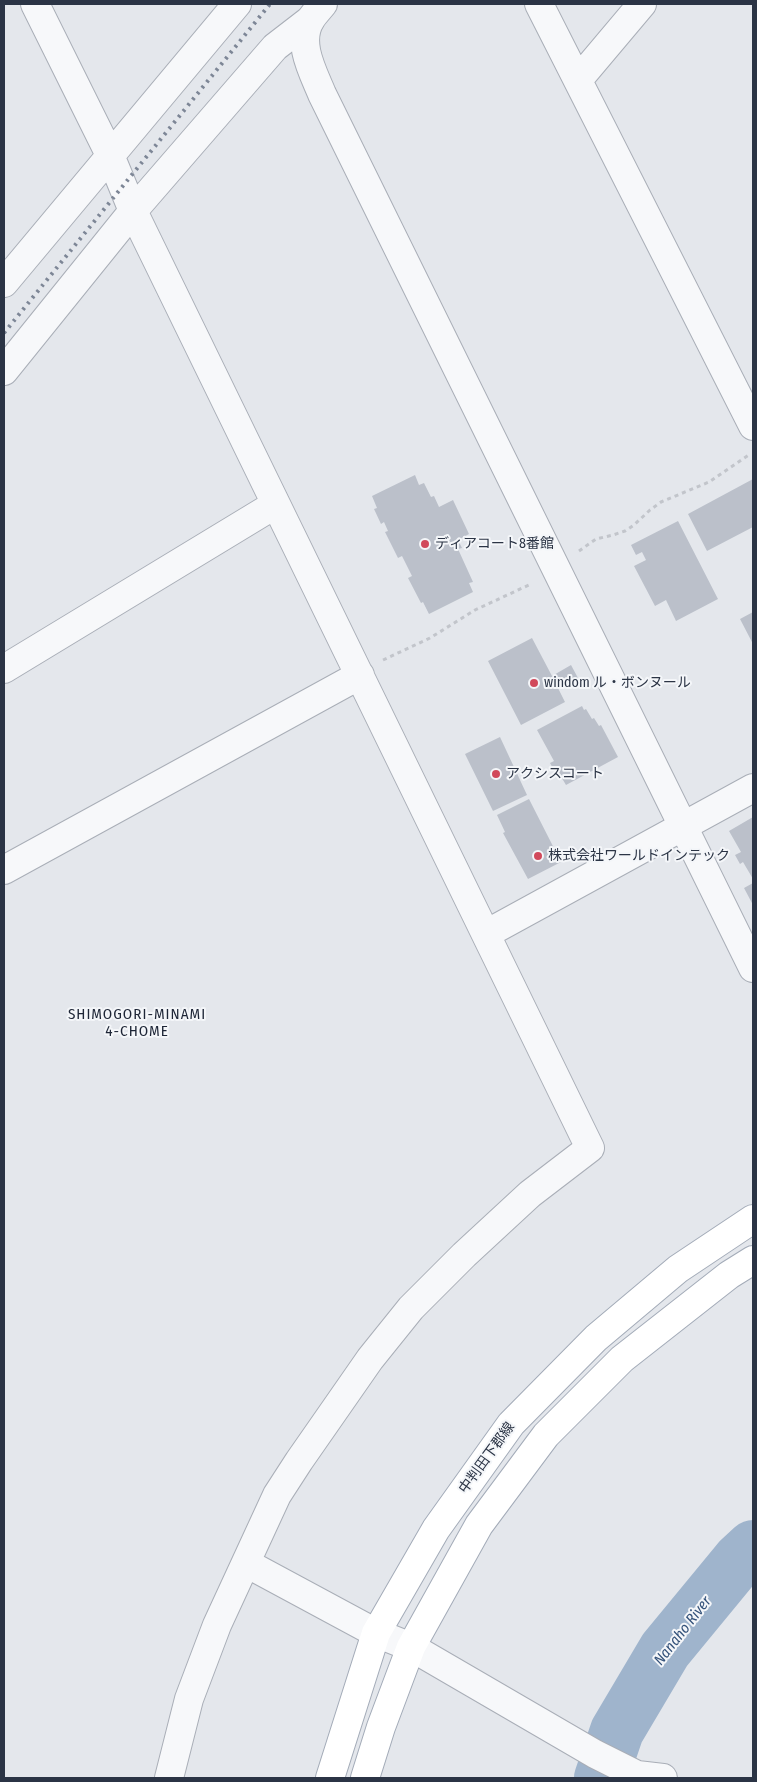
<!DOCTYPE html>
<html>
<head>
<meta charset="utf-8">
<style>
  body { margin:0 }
  #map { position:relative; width:757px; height:1782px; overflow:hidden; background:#e4e7ec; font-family:"Fira Sans Condensed",sans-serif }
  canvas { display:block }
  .frame { position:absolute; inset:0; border:5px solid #2b3445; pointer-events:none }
</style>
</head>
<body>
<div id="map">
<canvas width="757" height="1782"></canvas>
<div class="frame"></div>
</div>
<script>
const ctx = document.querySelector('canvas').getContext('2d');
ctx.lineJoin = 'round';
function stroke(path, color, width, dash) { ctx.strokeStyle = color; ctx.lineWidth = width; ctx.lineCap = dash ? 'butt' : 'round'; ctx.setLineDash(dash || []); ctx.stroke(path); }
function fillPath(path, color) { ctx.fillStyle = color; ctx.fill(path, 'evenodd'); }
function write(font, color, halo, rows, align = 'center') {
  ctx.font = font + ' "Fira Sans Condensed","Noto Sans JP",sans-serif'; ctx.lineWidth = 4; ctx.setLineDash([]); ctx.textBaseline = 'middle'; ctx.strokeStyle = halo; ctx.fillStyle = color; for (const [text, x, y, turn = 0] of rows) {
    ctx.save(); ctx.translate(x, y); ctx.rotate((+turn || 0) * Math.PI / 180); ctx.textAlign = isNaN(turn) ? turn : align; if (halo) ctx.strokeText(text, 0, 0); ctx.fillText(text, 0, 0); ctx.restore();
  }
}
stroke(new Path2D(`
  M601 1778 617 1731 665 1650 740 1559 753 1547`), '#9fb4cc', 54);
fillPath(new Path2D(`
  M415 475 419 485 424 483 431 497 434 496 439 507 453 500 469 534 458 540 462 548 458 549 473 582 469 583 473 592 429 614 423 602 421 603 408 578 412 576 402 556 398 558 385 532 388 531 384 522 381 524 374 509 377 508 372 496Z
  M753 479V527L707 551 688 514Z
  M678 521 718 599 676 621 666 600 655 606 634 566 646 560 642 552 636 555 631 545Z
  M753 612V644L740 619Z
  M532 638 552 676 571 665 578 678 558 688 565 702 521 725 488 661Z
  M582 706 584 710 586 709 592 719 594 718 599 726 601 725 618 757 566 785 560 775 557 776 550 763 554 761 537 730Z
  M500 737 527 795 493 811 465 754Z
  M529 799 561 862 528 879 503 833 505 832 497 815Z
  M753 817V879L743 862 740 864 735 855 741 852 729 831Z
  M753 883V905L744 888Z`), '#bbc0ca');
const minor = new Path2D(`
  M35 4 110 155 133 211 590 1148 530 1194 464 1255 411 1308 370 1359 299 1461 277 1495 217 1625 189 1699 169 1778
  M539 4 753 426
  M578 80 642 4
  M4 283 237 4
  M4 371 133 211 275 47 310 20
  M4 669 276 504
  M4 870 360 675
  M486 934 753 788
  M246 1563 376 1633 411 1647 595 1754 637 1775 663 1778`);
const tertiary = new Path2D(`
  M323 4C319 9 314 14 311 19 296 42 313 72 322 94L753 968`);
const primary = new Path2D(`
  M330 1778 376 1633 436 1529 511 1424 596 1338 678 1269 753 1219
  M365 1778 381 1727 411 1647 479 1525 546 1435 622 1359 729 1275 753 1260`);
stroke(minor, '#a9aeb7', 30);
stroke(tertiary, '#a9aeb7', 30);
stroke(primary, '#a3abb8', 30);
stroke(new Path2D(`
  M579 551 596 539 613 535 625 531 634 525 650 510 661 502 709 482 750 454
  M383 660 430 638 475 610 531 584`), '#c2c5cb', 3, [4, 4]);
stroke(minor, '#f7f8fa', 28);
stroke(tertiary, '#f7f8fa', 28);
stroke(primary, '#fff', 28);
stroke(new Path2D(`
  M4 333 270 4`), '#7d8696', 4, [2.5, 5]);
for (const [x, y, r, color] of [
  [425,544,5,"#d1495b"],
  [534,683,5,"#d1495b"],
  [496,774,5,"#d1495b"],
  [538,856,5,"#d1495b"]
]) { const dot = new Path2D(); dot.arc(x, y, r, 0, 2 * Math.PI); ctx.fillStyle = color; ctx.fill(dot); stroke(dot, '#f4f6f9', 2); }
write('14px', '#2b3445', '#f4f6f9', [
  ["ディアコート8番館",435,544],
  ["windom ル・ボンヌール",544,683],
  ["アクシスコート",506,774],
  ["株式会社ワールドインテック",548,856]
], 'left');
write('14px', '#2b3445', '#f4f6f9', [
  ["中判田下郡線",487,1458,-54]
]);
ctx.letterSpacing = '1px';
write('15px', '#1d2536', '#f4f6f9', [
  ["SHIMOGORI-MINAMI",137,1015],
  ["4-CHOME",137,1032]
]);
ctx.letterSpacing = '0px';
write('italic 15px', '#34527a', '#f4f6f9', [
  ["Nanaho River",683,1631,-52]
]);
</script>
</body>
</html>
